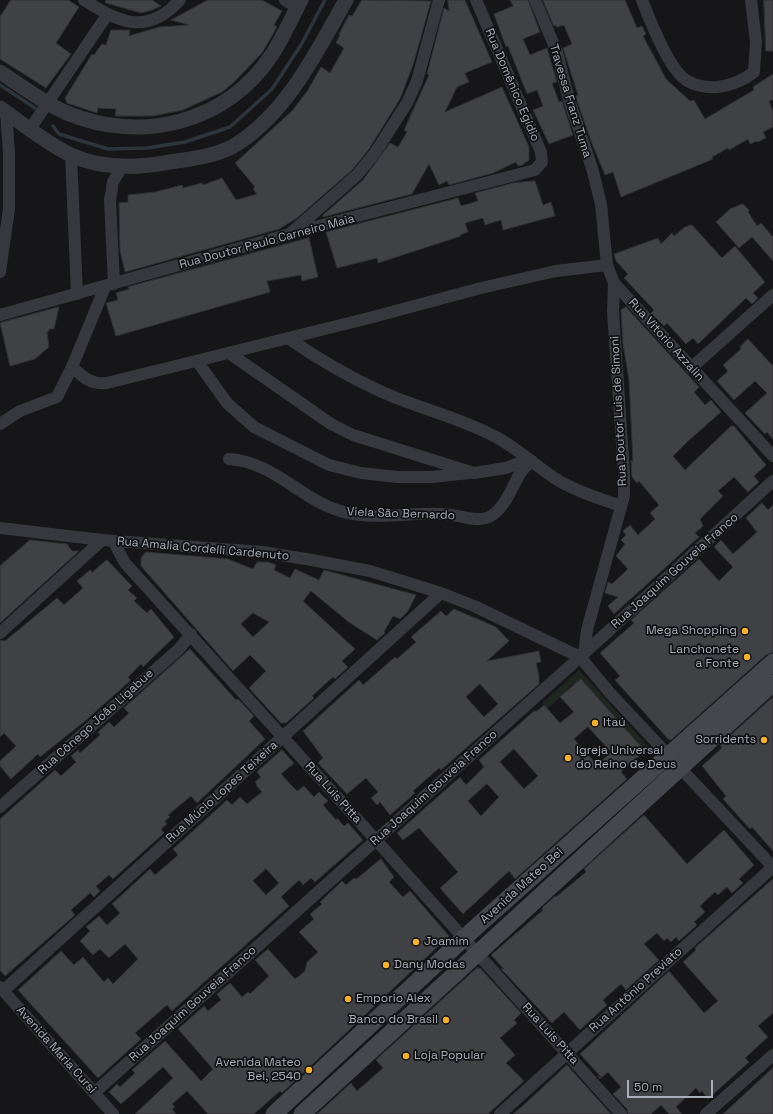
<!DOCTYPE html>
<html>
<head>
<meta charset="utf-8">
<style>
  body { margin:0 }
  #map { position:relative; width:773px; height:1114px; overflow:hidden; background:#161618; font-family:"Space Grotesk",sans-serif }
  canvas { display:block }
  .scale { position:absolute; left:627px; top:1080px; width:86px; height:18px; box-sizing:border-box; border:2px solid #a8adb8; border-top:0; padding-left:5px; font-size:12px; line-height:14px; white-space:nowrap; color:#a8adb8; -webkit-text-stroke:3px #111113; paint-order:stroke }
</style>
</head>
<body>
<div id="map">
<canvas width="773" height="1114"></canvas>
<div class="scale">50 m</div>
</div>
<script>
const ctx = document.querySelector('canvas').getContext('2d');
ctx.lineJoin = 'round';
function fillPath(path, color) { ctx.fillStyle = color; ctx.fill(path, 'evenodd'); }
function stroke(path, color, width, dash) { ctx.strokeStyle = color; ctx.lineWidth = width; ctx.lineCap = dash ? 'butt' : 'round'; ctx.setLineDash(dash || []); ctx.stroke(path); }
function write(font, color, halo, rows, align = 'center') {
  ctx.font = font + ' "Space Grotesk",sans-serif'; ctx.lineWidth = 3.5; ctx.setLineDash([]); ctx.textBaseline = 'middle'; ctx.strokeStyle = halo; ctx.fillStyle = color; for (const [text, x, y, turn = 0] of rows) {
    ctx.save(); ctx.translate(x, y); ctx.rotate((+turn || 0) * Math.PI / 180); ctx.textAlign = isNaN(turn) ? turn : align; if (halo) ctx.strokeText(text, 0, 0); ctx.fillText(text, 0, 0); ctx.restore();
  }
}
fillPath(new Path2D(`
  M579 670 649 747 645 751 581 679 573 686 571 685 567 689 568 690 547 709 542 703Z`), '#1e261f');
stroke(new Path2D(`
  M0 85 35 108
  M53 126 59 134 108 149 147 148 185 142 230 127 272 89 301 45 325 0`), '#2c353c', 3.5);
const building = new Path2D(`
  M11 0H68L79 7 56 43 71 54 46 88 0 59V17Z
  M106 0H152L161 6 152 10 141 13 106 3Z
  M208 0H262L282 11 274 25 277 27 262 53 233 83 222 92 183 110 153 116H115L116 109 98 108 97 113 67 103 65 98 92 54 94 55 102 44 106 45 111 30H130L129 36 159 27 189 25 171 20Z
  M362 0 431 1 413 65 400 99 369 149 352 170 297 218 279 229 125 272 120 251 119 203 128 202V195L155 192 182 185 183 188 202 183 203 185 222 178 236 200 257 194 253 189 255 187 235 163 292 111 308 90 321 67 330 73 344 48 336 43 340 35 339 34 349 15 352 16Z
  M448 0H465L492 62 465 73 469 82 457 87 445 112 502 87 529 147V160L522 165 518 166 516 162 493 173 449 185 447 181 439 185 429 164 412 194 323 217V215L363 180 390 143 398 147 407 132 404 130 429 75 427 74 444 8 449 11Z
  M510 0H528L540 32 523 39 530 55 547 48 557 82 552 83 559 102 562 101 573 135 549 144 533 110 543 106 537 90 527 94 508 46 506 47 494 14 513 6Z
  M543 0H625L637 28 642 26 646 34 643 36 666 79 690 101 694 100 705 119 754 90 753 87 773 74V100L769 101 773 111V127L763 132 766 138 758 142 757 141 750 144 748 139 729 150 728 148 712 157 713 159 701 164 621 197 613 172 605 175 591 141 576 98V96L578 95 563 48 572 44 564 25 557 27 556 25 554 26Z
  M764 0H773V51H766Z
  M535 181 543 205 551 202 555 216 503 230 501 220 485 225 483 218 465 223 468 232 460 235 461 236 378 263 377 258 337 268 326 232 458 198 461 206 478 201 475 193 513 183Z
  M743 204 749 210 748 212 757 226 761 223 773 237V261L752 237 739 248 716 222 730 209Z
  M692 225 722 258 735 246 765 282 753 293 758 298 752 304 746 298 698 344 693 338 686 344 667 323 664 326 651 313 654 310 624 278 628 274 616 261 614 254 658 238 661 244 672 233 674 236 685 227Z
  M309 238 318 277 302 281 301 275 267 281 270 292 116 336 106 303 118 300 116 293 129 289 128 287Z
  M59 307 54 329H49V331L47 332 49 347 35 359 10 366 0 323Z
  M626 307 699 387 694 392 705 405 711 400 721 412 687 442 673 456 685 470 731 426H734L766 465 754 476 759 482 748 492 734 477 718 491 723 496 700 519 703 526 695 533 699 537 614 614 608 606 618 597 605 593 608 582 612 584 628 569 616 556 625 544 621 540 626 535 623 531 630 525 638 535 655 519 650 513 659 505 639 481 637 483 632 477 631 460 633 462 629 380 623 344 621 310Z
  M748 339 773 366V439L767 432 765 434 745 413 767 393 755 381 734 400 717 381 728 371 723 365 741 349 740 347Z
  M762 503 768 510 773 505V652L766 655 671 740 668 739 615 680 620 676 600 653 634 623 631 620 699 559 719 581 733 567 714 547 721 540 733 554 757 532 746 518Z
  M30 540 67 544 72 551H79L0 623V566Z
  M146 552 228 559 253 569 257 562H268L276 565 274 570 290 578 295 569 319 580 324 570 416 595 408 611 400 619 393 616 384 632 385 633 377 640 350 623 311 591 303 601 355 649 342 661 348 667 335 679 333 677 312 696 314 698 286 723H281L249 688 266 671 250 655 233 671 141 566V558ZM253 613 269 622 253 637 241 624Z
  M107 560 132 586 128 590 137 598 134 601 147 613 151 609 174 637 143 667 141 664 128 677 131 680 85 721 40 757 38 754 11 779 0 766V761L16 746 4 733 0 737V640L5 641 57 598 64 605 83 588 77 581 90 570 92 572Z
  M454 609 496 627 509 641 487 661 539 651 541 662 536 663 539 676V684L441 770 439 768 413 791 415 793 390 815 380 802 377 805 371 798 378 792 366 778 347 794 318 763 323 758 303 731 359 680 363 685 395 657 397 659 416 642 411 637 441 611 446 616ZM480 684 498 704 484 717 466 697Z
  M190 649 236 700 238 699 254 716 249 721 265 739 197 803 191 796 168 815 170 817 165 821 167 824 161 829 164 833 113 879 109 875 96 886 100 891 94 897 90 893 71 910 75 915 5 976 0 970V819L55 770 61 776 76 762 71 756 78 750 80 753 100 735 98 732 109 722 114 727 129 713 124 708Z
  M581 679 645 751 621 772 627 779 515 879 509 871 463 914 440 888 458 872 419 828 403 840 397 833 460 777 466 785 484 767 479 760 534 711H537L544 705 560 723 574 712 560 697ZM588 727 611 752 597 765 574 739ZM514 749 538 776 524 789 500 762ZM487 784 499 797 481 816 468 801Z
  M773 697V851L752 827 750 829 723 799 726 796 702 766 722 748 720 745Z
  M282 750 294 763 281 774 293 787 297 791 304 786 314 797 319 792 328 801 323 805 336 820 337 818 344 826 348 823 363 840 315 882 311 878 303 885 299 880 281 897 289 906 172 1011 167 1005 135 1033 141 1039 98 1078 18 990 61 951 74 965 83 957 104 982 108 978 113 984 138 959 125 944 109 958 100 949 93 955 80 941 90 931 86 927 99 916 107 925 120 913 112 904 150 869 155 875 178 855 173 849 227 800 232 805 240 797 247 804 262 792 256 785 257 784 255 782 261 777 257 772ZM266 869 279 883 266 895 253 881Z
  M644 815 687 864 724 830 754 865 739 879 743 883 732 893 727 887 718 895 715 892 700 906 705 912 694 922 697 925 679 941 676 937 671 942 667 938 664 941 657 933 644 944 659 960 626 990 621 984 603 1000 607 1005 580 1030 564 1012 552 1023 506 974 501 969H504L491 955 543 910 542 908 555 896 556 897 586 872 584 869Z
  M381 859 394 877 389 882 403 897 410 891 449 936 282 1093 280 1091 254 1114H208L187 1091 172 1104 175 1107 172 1109 176 1114H135L173 1078 163 1067 121 1104 109 1092 117 1084 120 1087 135 1073 132 1070 165 1041 201 1081 213 1069 178 1029 204 1006 208 1011 221 1000 217 994 230 983 242 997 248 992 250 994 269 976 255 960 268 949 295 979 305 971 307 962 318 952 299 932 314 919 310 914 322 904 320 902 342 881 346 885 354 878 356 879Z
  M773 879V1013L758 1026 768 1037 745 1058 749 1062 708 1099 702 1091 700 1093 696 1088 676 1107 682 1114H669L661 1105 651 1114H628L627 1109 613 1094 621 1087 608 1072 600 1079 597 1076 602 1078 580 1054 669 971 704 1013 718 1001 683 962 696 950 695 948Z
  M477 968H480L521 1013 514 1020 517 1023 500 1038 515 1055 506 1063 524 1081 488 1114H317L351 1083 357 1091 383 1068 376 1060Z
  M567 1065 611 1114H513L528 1101Z
  M773 1068V1114H723L751 1088Z`);
fillPath(building, '#404145');
stroke(building, '#303034', 1);
stroke(new Path2D(`
  M84 0C120 23 147 36 180 0
  M285 0 297 7
  M535 0 557 52 569 100 592 168 601 204 607 265 614 283 773 456
  M642 0C650 20 668 68 686 80 695 86 708 88 718 87 733 85 743 81 754 72L756 42 751 0
  M30 129 107 15
  M71 155 77 294
  M292 232 357 175 375 153 407 103 417 81 439 0
  M0 272 9 209V152L6 112
  M114 284 110 200 113 182 122 166
  M0 315 315 227 535 170 542 162 541 152 476 0
  M288 338C318 359 349 377 382 392 418 408 457 417 492 435 517 447 536 467 559 481 579 492 600 499 621 506
  M229 353 331 424 353 435 474 473 506 468 529 459
  M197 361 227 403 254 427 329 465 361 473 397 477H432L469 473
  M72 367C83 377 91 385 107 383L373 317 481 288 556 271 607 265
  M691 368 773 295
  M0 424 20 411 57 397 72 367 105 287
  M229 459C274 462 300 499 340 511 373 521 410 512 443 514 457 514 478 524 491 516 506 507 512 486 521 472 524 468 528 464 532 461
  M0 528 102 540 262 552 306 559 370 571 441 593 474 606 580 657 610 693 773 867
  M113 541 125 563 376 840 621 1114
  M0 633 102 540
  M584 654 587 630 624 496V473L613 312 614 283
  M0 807 179 649 191 634
  M0 987 113 1114
  M3 991 441 593
  M94 1093 580 657 773 481
  M500 1114 773 867
  M706 1114 773 1055`), '#37383d', 12);
stroke(new Path2D(`
  M0 72C22 86 43 103 67 113 141 144 226 123 271 56 283 38 291 19 301 0
  M0 108C23 124 46 143 71 155 99 168 134 168 164 163 187 159 217 157 237 144 288 111 317 51 346 0`), '#37383d', 15);
stroke(new Path2D(`
  M274 1114 475 928 773 662
  M302 1114 773 683`), '#45474d', 17);
for (const [x, y, r, color] of [
  [745,631,4,"#f2b134"],
  [747,657,4,"#f2b134"],
  [595,723,4,"#f2b134"],
  [764,740,4,"#f2b134"],
  [568,758,4,"#f2b134"],
  [416,942,4,"#f2b134"],
  [386,965,4,"#f2b134"],
  [348,999,4,"#f2b134"],
  [446,1020,4,"#f2b134"],
  [406,1056,4,"#f2b134"],
  [309,1070,4,"#f2b134"]
]) { const dot = new Path2D(); dot.arc(x, y, r, 0, 2 * Math.PI); ctx.fillStyle = color; ctx.fill(dot); stroke(dot, '#111113', 1.5); }
write('12px', '#a8adb8', '#111113', [
  ["Rua Domênico Egídio",512,85,67],
  ["Travessa Franz Tuma",570,101,73],
  ["Rua Doutor Paulo Carneiro Maia",267,242,-15],
  ["Rua Vitorio Azzalin",666,340,48],
  ["Rua Doutor Luis de Simoni",619,411,-93],
  ["Viela São Bernardo",401,514,2],
  ["Rua Amalia Cordelli Cardenuto",203,549,5],
  ["Rua Joaquim Gouveia Franco",675,571,-42],
  ["Rua Cônego João Ligabue",96,722,-42],
  ["Rua Joaquim Gouveia Franco",434,788,-42],
  ["Rua Múcio Lopes Teixeira",222,792,-42],
  ["Rua Luis Pitta",333,793,48],
  ["Avenida Mateo Bei",522,886,-42],
  ["Rua Antônio Previato",636,990,-42],
  ["Rua Joaquim Gouveia Franco",193,1004,-42],
  ["Rua Luis Pitta",550,1034,48],
  ["Avenida Maria Cursi",56,1050,48]
]);
write('12px', '#a8adb8', '#111113', [
  ["Mega Shopping",737,631,"right"],
  ["Lanchonete",739,650,"right"],
  ["a Fonte",739,664,"right"],
  ["Itaú",603,723],
  ["Sorridents",756,740,"right"],
  ["Igreja Universal",576,751],
  ["do Reino de Deus",576,765],
  ["Joamim",424,942],
  ["Dany Modas",394,965],
  ["Emporio Alex",356,999],
  ["Banco do Brasil",438,1020,"right"],
  ["Loja Popular",414,1056],
  ["Avenida Mateo",301,1063,"right"],
  ["Bei, 2540",301,1077,"right"]
], 'left');
</script>
</body>
</html>
